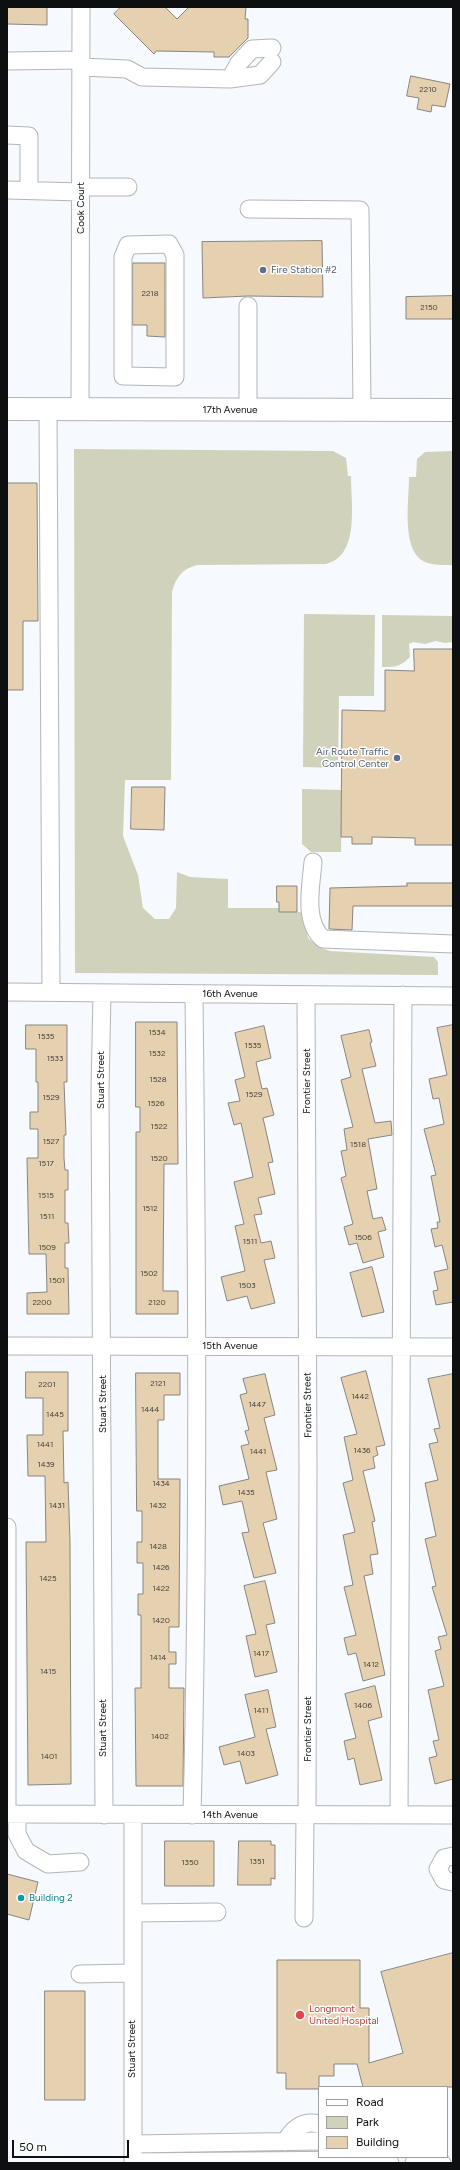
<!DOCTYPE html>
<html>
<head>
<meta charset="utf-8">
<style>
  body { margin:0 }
  #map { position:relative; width:460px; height:2170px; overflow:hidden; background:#f6f9fd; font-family:Figtree,sans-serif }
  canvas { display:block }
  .frame { position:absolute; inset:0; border:8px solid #0e0f10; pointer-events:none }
  .legend { position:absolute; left:318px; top:2086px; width:130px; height:72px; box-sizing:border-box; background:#fff; border:1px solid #9f9f9f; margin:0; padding:5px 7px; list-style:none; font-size:12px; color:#0e0f10 }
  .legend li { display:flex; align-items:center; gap:8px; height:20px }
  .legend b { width:20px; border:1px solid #9f9f9f }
  .scale { position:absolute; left:12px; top:2140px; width:117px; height:18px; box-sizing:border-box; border:2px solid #0e0f10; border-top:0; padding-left:5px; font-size:12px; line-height:14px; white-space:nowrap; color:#0e0f10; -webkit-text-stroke:3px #fff; paint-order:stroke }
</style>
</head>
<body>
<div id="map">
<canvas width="460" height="2170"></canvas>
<div class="frame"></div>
<ul class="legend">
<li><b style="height:5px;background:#fff"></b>Road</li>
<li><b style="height:11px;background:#d1d2bc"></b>Park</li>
<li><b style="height:11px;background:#e5d0af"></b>Building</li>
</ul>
<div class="scale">50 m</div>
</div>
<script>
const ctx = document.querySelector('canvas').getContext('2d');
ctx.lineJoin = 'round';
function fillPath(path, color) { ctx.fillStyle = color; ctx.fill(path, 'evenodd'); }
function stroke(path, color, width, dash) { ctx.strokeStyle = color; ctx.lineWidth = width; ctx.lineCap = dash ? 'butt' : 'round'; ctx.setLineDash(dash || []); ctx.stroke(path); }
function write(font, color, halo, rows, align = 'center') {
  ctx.font = font + ' Figtree,sans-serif'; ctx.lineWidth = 3; ctx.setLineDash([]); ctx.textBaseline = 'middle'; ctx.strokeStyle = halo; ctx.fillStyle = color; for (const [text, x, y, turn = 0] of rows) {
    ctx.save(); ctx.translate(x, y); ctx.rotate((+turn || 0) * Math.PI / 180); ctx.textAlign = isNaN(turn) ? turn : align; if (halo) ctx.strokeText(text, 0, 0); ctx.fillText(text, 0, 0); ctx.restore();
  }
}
fillPath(new Path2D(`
  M74 449 333 451 346 458 348 476H351C351 504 360 556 326 564L197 565C182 569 176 577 172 592L171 780H125L123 836 138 875 143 908 155 919H169L176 908 177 872 190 877 228 879V908H279L280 912H304L308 938 319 947 330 951 434 957 438 962V975L75 973Z
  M453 451V565C442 565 429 566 420 559 402 544 409 499 409 477H416L417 459 425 452Z
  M304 614 375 615 374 696H339L338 768 303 767Z
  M382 615 453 616V642L445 643 436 641 425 644 413 642 409 644 410 657C400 667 395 667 382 667Z
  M302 789 342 790 341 852H311L302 844Z`), '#d1d2bc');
const building = new Path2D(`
  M7 7H47V25L7 24Z
  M121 7H165L177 19 189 7H246L245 19H248V38L229 57H214V52L156 51 154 54 114 14Z
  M411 76 450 84 445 107 432 105 431 112 417 109 419 98 407 96Z
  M322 241 323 297 248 296 203 298 202 242Z
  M133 263H165V337L147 336V325H133Z
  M453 296V319H406V297Z
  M7 483H37L38 621H23V690H7Z
  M414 649H453V845H415V838L372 837V844H352V837H341L342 710 385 711V670L414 671Z
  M132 787H165L164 830 131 829Z
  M407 883H453V906H353L352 930 329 929 330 888 407 886Z
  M277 886H297V912H279V902H277Z
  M136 1022H177L178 1164H164L163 1291H178V1314H136V1132H140V1107H136Z
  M26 1025H67V1082H64L66 1135H64V1158L65 1170H68V1190H65V1223H68L69 1243H65V1268H68L69 1314H27V1293L47 1292 46 1254H29L27 1158H38V1129H30V1112H38V1082H36V1049H26Z
  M453 1025V1302L436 1305 433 1291 438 1290 434 1272 448 1269 442 1245 435 1247 431 1229 438 1228 437 1222H440L431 1176 436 1175 424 1129 444 1124 439 1098 433 1099 429 1079 447 1075 437 1028Z
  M264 1026 271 1058 256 1062 262 1089 267 1088 274 1115 263 1118 273 1162 268 1163 275 1194 258 1198 262 1214 254 1215 261 1243 271 1241 275 1258 264 1260 275 1303 251 1309 247 1296 227 1301 221 1277 245 1271 235 1226 244 1224 234 1182 253 1177 241 1123 234 1125 228 1103 240 1101 235 1080 245 1077 235 1033Z
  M369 1030 372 1042 370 1043 376 1066 362 1069 375 1123 391 1121 392 1135 368 1139 377 1189 367 1191 373 1219 382 1217 386 1230 378 1232 384 1257 363 1263 357 1243 349 1245 344 1227 353 1224 341 1178 346 1176 341 1151 347 1150 344 1129 353 1127 341 1080 351 1077 341 1036Z
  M372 1267 384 1312 362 1317 350 1273Z
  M366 1371 385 1445 376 1447 378 1455 373 1457 375 1468 363 1471 375 1521 372 1522 378 1554 370 1555 373 1574 364 1576 385 1675 363 1681 356 1653 348 1655 344 1638 356 1635 344 1587 353 1585 343 1535 355 1532 343 1483 353 1480 344 1437 357 1434 341 1378Z
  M26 1372H68V1431H63L64 1483 68 1482 70 1542 71 1784 28 1785 26 1542H46L45 1476H28L27 1435H43V1398H26Z
  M136 1373H180V1395H164V1420H158V1479H180L179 1627H169V1652H176V1664H169V1688H184L183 1786H136L135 1688H141V1615H138V1594H143V1563H137V1542H142V1511H137Z
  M265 1374 275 1415 264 1418 277 1470 266 1472 277 1519 263 1523 276 1573 254 1578 242 1533 249 1532 242 1501 223 1505 219 1486 249 1479 241 1446 249 1444 245 1431 249 1430 240 1395 247 1393 243 1379Z
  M453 1374V1779L435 1784 429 1758 437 1756 433 1741 439 1740 428 1690 444 1686 435 1651 441 1649 438 1637 447 1635 432 1587 436 1586 425 1539 436 1536 425 1483 438 1480 429 1444 438 1442 434 1429 440 1428 428 1379Z
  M265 1581 275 1623 266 1625 277 1672 255 1677 246 1636 256 1634 244 1586Z
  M375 1686 382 1717 368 1721 382 1780 360 1785 354 1758 348 1760 344 1741 356 1738 345 1694Z
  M268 1690 276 1727 266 1729 278 1775 246 1784 240 1761 224 1765 219 1747 255 1737 245 1695Z
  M165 1841H214V1886H165Z
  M239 1841H271V1845H275V1879L271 1878V1885H238Z
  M7 1874 38 1882 29 1920 7 1914Z
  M453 1953V2087H363L357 2064H334V2076H319V2089H286V2073H277V1960H360V2008H369V2063L403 2053 381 1972Z
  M45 1991H85V2100H45Z`);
fillPath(building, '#e5d0af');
stroke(building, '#888581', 1);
const minor = new Path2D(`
  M7 61 81 60
  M81 67 127 69 142 77 230 79 260 75 272 62
  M230 79 239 63 252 49 272 48
  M7 135 29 136V190
  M81 187H128
  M7 190 81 192
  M249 209 360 210 362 410
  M169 244 175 255V377L123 376V257L128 245Z
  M248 306V410
  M48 409 51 992
  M80 409 81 7
  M313 862C311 887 303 921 323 939L453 944
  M7 992 453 996
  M102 993 100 1091 104 1815
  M306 995 308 1467 307 1815
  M7 1346 453 1347
  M7 1527V1814
  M7 1814 453 1815
  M17 1814V1834L26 1851 48 1864 80 1862
  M133 1815V2163
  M192 1815C199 1541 197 1268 194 994
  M399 1815 403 995
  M453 1856 444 1858 438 1869 444 1880 453 1882
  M133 1913 217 1912
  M304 1918 305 1815
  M80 1974 132 1973
  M285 2142C293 2128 303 2120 319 2124
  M133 2144 319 2141
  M429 2157 442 2163
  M133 2162 360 2160 390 2163
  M414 2163 417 2157`);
const major = new Path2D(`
  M7 409 453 410`);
stroke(minor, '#b2b5b9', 19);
stroke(major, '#b2b5b9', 24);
stroke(minor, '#fff', 17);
stroke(major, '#fff', 22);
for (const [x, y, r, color] of [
  [263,270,4,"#5c6f8a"],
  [397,758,4,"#5c6f8a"],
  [21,1898,4,"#0f9aa8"],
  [300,2015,5,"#e0444e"]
]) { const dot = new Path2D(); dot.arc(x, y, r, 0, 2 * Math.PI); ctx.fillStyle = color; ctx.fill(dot); stroke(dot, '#fff', 1.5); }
write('8px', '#443f38', null, [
  ["2210",428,90],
  ["2218",150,294],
  ["2150",429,308],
  ["1534",157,1033],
  ["1535",46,1037],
  ["1535",253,1046],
  ["1532",157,1054],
  ["1533",55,1059],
  ["1528",158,1080],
  ["1529",254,1095],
  ["1529",51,1098],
  ["1526",156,1104],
  ["1522",159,1127],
  ["1527",51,1142],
  ["1518",358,1145],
  ["1520",159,1159],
  ["1517",46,1164],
  ["1515",46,1196],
  ["1512",150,1209],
  ["1511",47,1217],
  ["1506",363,1238],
  ["1511",250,1242],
  ["1509",47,1248],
  ["1502",149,1274],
  ["1501",57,1281],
  ["1503",247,1286],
  ["2200",42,1303],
  ["2120",157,1303],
  ["2121",158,1384],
  ["2201",47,1385],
  ["1442",360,1397],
  ["1447",257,1405],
  ["1444",150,1410],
  ["1445",55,1415],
  ["1441",45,1445],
  ["1436",362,1451],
  ["1441",258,1452],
  ["1439",46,1465],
  ["1434",161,1484],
  ["1435",246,1493],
  ["1431",57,1506],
  ["1432",158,1506],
  ["1428",158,1547],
  ["1426",161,1568],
  ["1425",48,1579],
  ["1422",161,1589],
  ["1420",161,1621],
  ["1417",261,1654],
  ["1414",158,1658],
  ["1412",371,1665],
  ["1415",48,1672],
  ["1406",363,1706],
  ["1411",261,1711],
  ["1402",160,1737],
  ["1403",246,1754],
  ["1401",49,1757],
  ["1351",257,1862],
  ["1350",190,1863]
]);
write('10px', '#0e0f10', '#fff', [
  ["Cook Court",81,208,-90],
  ["17th Avenue",230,410],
  ["16th Avenue",230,994],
  ["Stuart Street",101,1080,-90],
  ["Frontier Street",307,1081,-90],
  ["15th Avenue",230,1346],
  ["Stuart Street",103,1404,-90],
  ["Frontier Street",308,1405,-91],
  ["Stuart Street",103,1728,-90],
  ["Frontier Street",308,1729,-90],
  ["14th Avenue",230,1815],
  ["Stuart Street",132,2049,-90]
]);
write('10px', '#4e5e75', '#fff', [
  ["Fire Station #2",271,270],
  ["Air Route Traffic",389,752,"right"],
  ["Control Center",389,764,"right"]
], 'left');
write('10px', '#0d838f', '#fff', [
  ["Building 2",29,1898]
], 'left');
write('10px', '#be3a42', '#fff', [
  ["Longmont",309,2009],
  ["United Hospital",309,2021]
], 'left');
</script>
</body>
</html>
